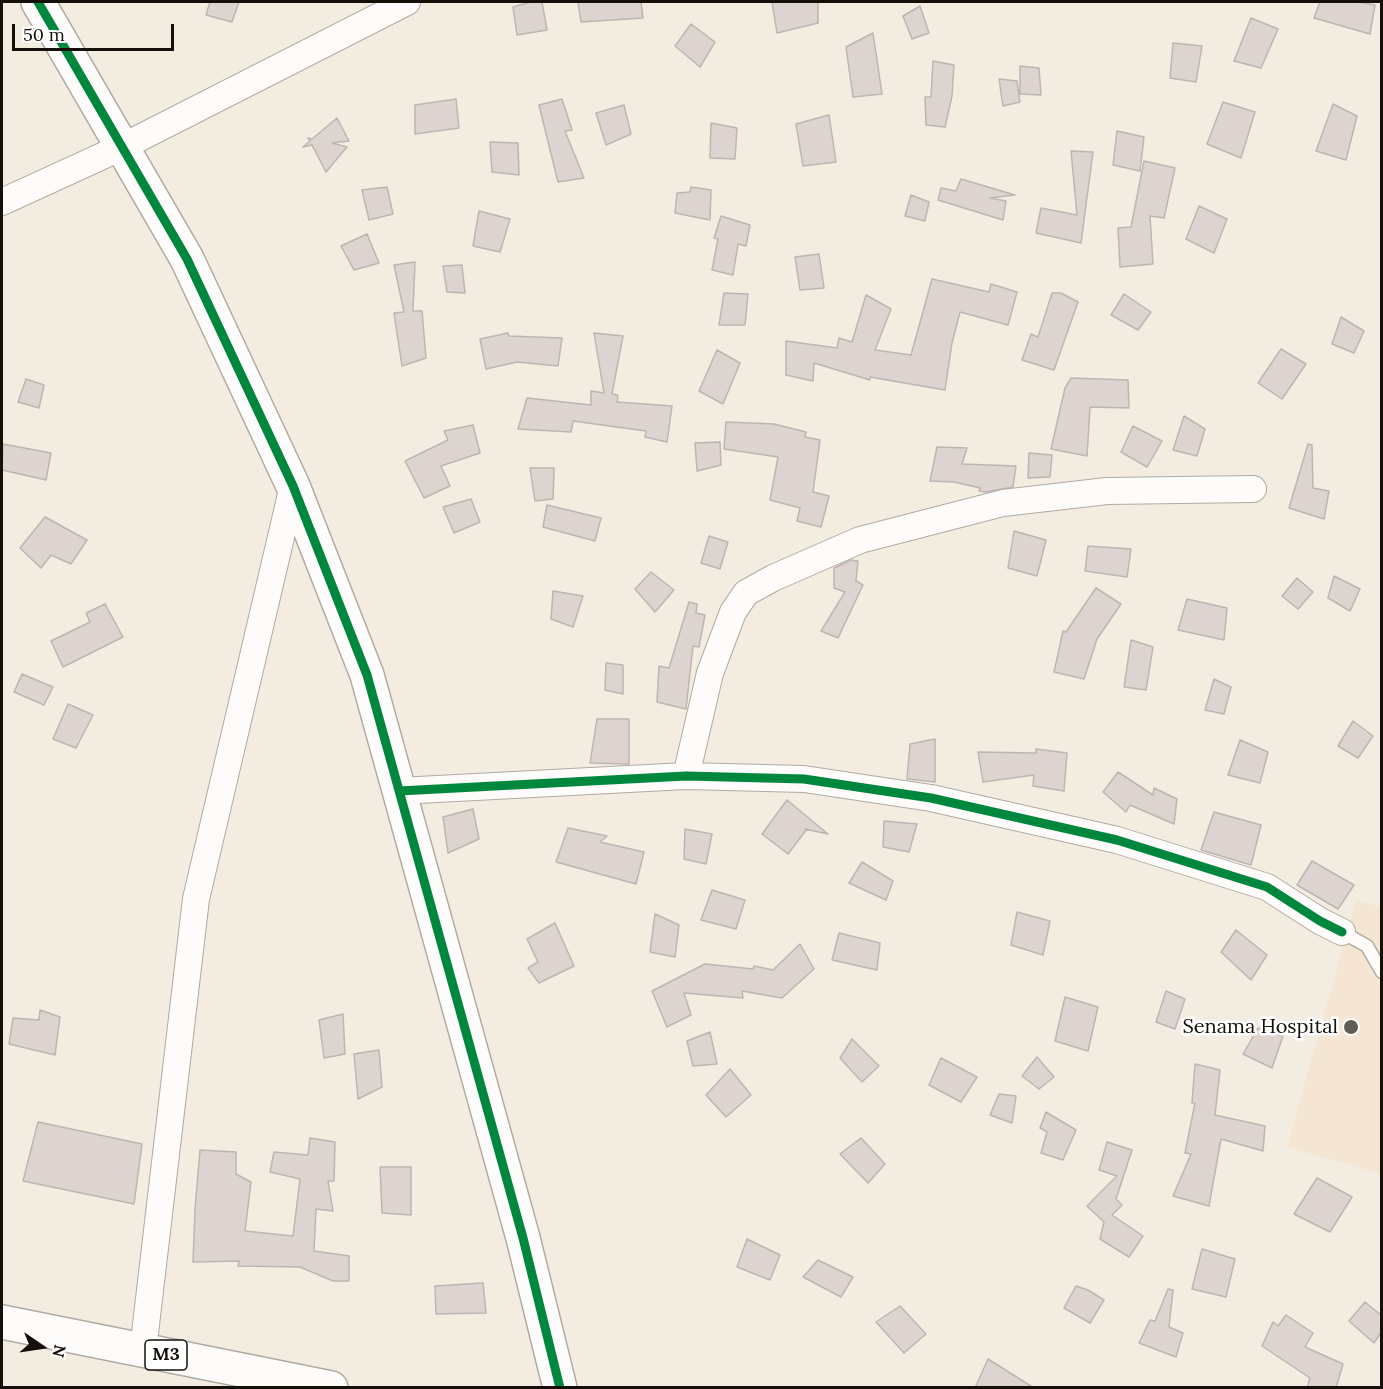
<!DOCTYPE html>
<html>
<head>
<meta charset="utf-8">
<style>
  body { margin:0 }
  #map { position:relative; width:1383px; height:1389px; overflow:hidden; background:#f3ece0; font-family:Lora,serif }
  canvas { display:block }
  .frame { position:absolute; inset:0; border:3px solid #141009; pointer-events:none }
  .north { position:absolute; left:12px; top:1317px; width:60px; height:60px; -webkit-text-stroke:4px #fff; paint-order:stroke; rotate:103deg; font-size:16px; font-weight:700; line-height:24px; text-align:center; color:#141009 }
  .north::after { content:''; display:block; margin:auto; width:21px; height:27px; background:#141009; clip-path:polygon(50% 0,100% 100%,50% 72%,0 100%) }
  .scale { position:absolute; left:12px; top:24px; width:162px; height:27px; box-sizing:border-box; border:3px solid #141009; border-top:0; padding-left:8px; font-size:18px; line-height:21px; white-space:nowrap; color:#141009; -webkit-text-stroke:4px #fff; paint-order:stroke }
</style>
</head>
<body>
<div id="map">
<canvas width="1383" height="1389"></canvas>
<div class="frame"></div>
<div class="north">N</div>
<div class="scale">50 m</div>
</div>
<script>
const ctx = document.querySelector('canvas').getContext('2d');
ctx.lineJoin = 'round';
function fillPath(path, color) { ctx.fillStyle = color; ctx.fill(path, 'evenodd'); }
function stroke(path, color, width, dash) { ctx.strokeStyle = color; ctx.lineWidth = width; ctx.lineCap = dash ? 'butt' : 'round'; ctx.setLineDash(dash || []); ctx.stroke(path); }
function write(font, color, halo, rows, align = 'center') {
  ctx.font = font + ' Lora,serif'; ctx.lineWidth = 5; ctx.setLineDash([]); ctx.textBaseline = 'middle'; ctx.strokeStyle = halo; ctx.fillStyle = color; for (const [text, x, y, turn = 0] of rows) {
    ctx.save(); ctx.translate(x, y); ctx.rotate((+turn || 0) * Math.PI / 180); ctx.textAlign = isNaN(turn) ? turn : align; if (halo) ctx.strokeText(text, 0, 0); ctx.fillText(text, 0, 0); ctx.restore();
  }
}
fillPath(new Path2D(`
  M1356 900 1381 907V1174L1287 1147Z`), '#f4e6d2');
const building = new Path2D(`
  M210 2H239L232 22 206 15Z
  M531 2H542L547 30 517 35 513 7Z
  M578 2H641L643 18 581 22Z
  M772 2H818V23L777 33Z
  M1320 2H1359L1375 5 1370 34 1314 18Z
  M920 6 929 33 912 39 903 16Z
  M1251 18 1278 29 1261 68 1234 61Z
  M691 24 715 42 700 67 675 46Z
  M873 33 882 94 853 97 846 47Z
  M1173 43 1202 46 1196 82 1170 78Z
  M933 61 954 65 952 96 945 127 926 125 925 97H931Z
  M1020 66 1039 68 1041 95 1020 94Z
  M999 79 1017 81 1020 102 1003 106Z
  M456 99 459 128 415 134V105Z
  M562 99 572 130 565 131 584 178 558 182 539 105Z
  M1223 102 1255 112 1241 158 1207 144Z
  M1333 104 1357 116 1346 160 1316 151Z
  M624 105 631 134 606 145 596 113Z
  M829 115 836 162 803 166 796 124Z
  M337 118 349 141 332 143 347 147 326 172 312 145 303 147 310 141 308 138 312 139Z
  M711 123 737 128 735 159 710 158Z
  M1117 131 1144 137 1140 171 1113 165Z
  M490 142 518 143 519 175 492 172Z
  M1071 151 1093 152 1081 243 1036 233 1041 208 1077 215Z
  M1144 161 1175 168 1164 218 1150 216 1153 264 1120 267 1118 228 1131 227Z
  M961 179 1015 195 990 198 1006 201 1003 220 938 200 941 188 956 191Z
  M387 187 393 214 369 220 362 190Z
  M691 187 711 190 710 220 675 213 677 193 690 192Z
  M911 195 929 202 925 221 905 216Z
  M1199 206 1227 219 1214 253 1186 239Z
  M479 211 510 219 500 252 473 246Z
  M721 216 750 225 746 246 738 244 733 275 712 270 718 239 714 238Z
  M367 234 379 263 354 270 341 246Z
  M819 254 824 288 800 290 795 257Z
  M415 262 413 311H422L426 358 402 366 394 313 404 312 394 265Z
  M462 265 465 293 447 292 443 266Z
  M932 279 989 292 991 284 1017 292 1008 325 960 312 952 343 945 390 870 377V380L814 363 813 381 786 375V341L837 348 839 338 852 342 866 295 891 309 875 350 911 355Z
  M724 293 748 294 745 325H719Z
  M1052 293H1061L1078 302 1054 370 1022 360 1031 334 1038 337Z
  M1124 294 1151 312 1138 330 1111 315Z
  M1341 317 1364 331 1354 353 1332 344Z
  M508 333 509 336 562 338 558 366 517 362 486 369 480 339Z
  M594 333 623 336 612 394 618 395 617 402 672 406 667 442 645 437 646 431 573 421 571 432 518 429 527 398 591 405V391L604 393Z
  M1281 349 1306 364 1282 399 1258 383Z
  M717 350 740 363 723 404 699 391Z
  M1071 378 1128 380 1129 408 1090 407 1087 456 1051 449 1065 388Z
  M26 379 44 385 39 408 18 402Z
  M1184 416 1205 429 1197 456 1173 450Z
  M726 422 774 424 806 432 805 437 820 440 813 492 829 496 821 527 797 521 800 508 770 500 778 457 724 449Z
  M473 425 480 453 441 466 450 486 424 498 405 461 448 440 444 431Z
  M1133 426 1162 441 1147 467 1121 452Z
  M720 442 721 465 697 471 695 443Z
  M3 444 51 453 46 480 2 470Z
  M1308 444 1312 445 1313 488 1329 491 1324 519 1289 508Z
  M937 447 967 448 962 464 1016 466 1013 487 986 492 979 491 980 488 954 482 930 481Z
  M1029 453 1052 455 1050 477 1028 478Z
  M530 468H554L553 499 535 501Z
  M471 499 480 522 454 533 443 507Z
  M547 505 601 518 595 541 543 527Z
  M45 517 87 540 71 564 51 555 41 568 20 548Z
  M1014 531 1046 540 1037 576 1008 568Z
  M709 536 728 542 720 569 701 563Z
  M1088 546 1131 549 1127 577 1085 571Z
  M851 560 858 561 856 581 863 585 838 638 821 631 845 592 834 588V568Z
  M651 572 674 590 655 612 635 589Z
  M1334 576 1360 589 1350 611 1328 598Z
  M1297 578 1313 592 1298 609 1282 596Z
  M1096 588 1121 604 1097 639 1084 679 1054 672 1063 631 1066 632Z
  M553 591 583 596 573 627 551 619Z
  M1187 599 1227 608 1224 640 1178 630Z
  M689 602 697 604 696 613 705 615 699 647 693 646 686 709 657 702 659 666 669 668Z
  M105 604 123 637 63 667 51 641 90 622 86 613Z
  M1131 640 1153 647 1146 690 1124 687Z
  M606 663 623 665V694L605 690Z
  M22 674 53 687 44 705 14 692Z
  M1214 679 1231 687 1224 714 1205 710Z
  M68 704 93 715 76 748 53 739Z
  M597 719H629V764L590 763Z
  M1353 721 1373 736 1358 758 1338 746Z
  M935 739V782L907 779 910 744Z
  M1240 740 1268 752 1260 783 1228 775Z
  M1036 749 1067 753 1064 791 1033 786 1034 775 983 782 978 752 1036 753Z
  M1118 772 1153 795 1154 788 1177 799 1174 824 1130 805 1126 812 1103 792Z
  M787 800 828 834 805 829H807L788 854 762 834Z
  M473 809 479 839 448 853 443 817Z
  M1214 812 1261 825 1251 865 1201 850Z
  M884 821 917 824 909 852 883 847Z
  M568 828 607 836 600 842 644 852 636 884 556 862Z
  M685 829 712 834 706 864 684 859Z
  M1312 861 1354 885 1338 909 1297 885Z
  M862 862 893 881 886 900 849 883Z
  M712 890 745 900 736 929 701 920Z
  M1017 912 1050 921 1043 955 1011 945Z
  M655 914 679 925 675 957 650 952Z
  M555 923 574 966 539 983 528 968 538 962 527 939Z
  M1236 930 1267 955 1251 980 1221 952Z
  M839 933 880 943 877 970 832 960Z
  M800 944 814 969 782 998 742 991 743 998 684 993 691 1015 667 1027 652 991 705 964 753 969 754 966 773 970Z
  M1166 991 1185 999 1175 1029 1156 1022Z
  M1065 997 1098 1007 1088 1051 1055 1041Z
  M40 1010 60 1017 55 1055 9 1044 13 1018 39 1020Z
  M343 1014 345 1054 324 1058 319 1020Z
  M1258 1028 1283 1036 1272 1068 1243 1054Z
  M710 1032 717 1064 693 1066 687 1041Z
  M852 1039 879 1066 862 1082 840 1058Z
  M379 1050 382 1087 358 1099 354 1054Z
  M1037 1057 1054 1077 1039 1089 1022 1076Z
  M941 1058 977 1077 961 1102 929 1085Z
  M1195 1064 1220 1070 1215 1115 1265 1126 1263 1151 1221 1139 1209 1206 1173 1196 1191 1154 1185 1153 1195 1103H1192Z
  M730 1069 751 1095 726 1117 706 1095Z
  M999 1094 1016 1096 1012 1123 990 1115Z
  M1046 1112 1076 1130 1063 1160 1041 1153 1047 1132 1040 1128Z
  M38 1122 142 1144 134 1204 23 1181Z
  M310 1138 335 1142 334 1181H328L333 1211 316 1209 314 1251 349 1256V1281H333L300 1267 238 1266 239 1261 193 1262 195 1209 200 1150 236 1152V1174L251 1182 245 1231 293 1236 300 1179 270 1172 274 1152 308 1155Z
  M861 1138 885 1164 868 1183 840 1154Z
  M1107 1142 1132 1150 1116 1199 1122 1205 1112 1215 1143 1236 1129 1257 1100 1239 1104 1222 1087 1206 1117 1176 1099 1170Z
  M380 1167H411V1215L382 1213Z
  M1317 1178 1352 1197 1330 1232 1294 1214Z
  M747 1239 780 1255 770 1280 737 1267Z
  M1202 1249 1235 1259 1226 1297 1192 1289Z
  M818 1260 853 1277 841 1297 803 1277Z
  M483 1283 486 1313 436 1314 435 1286Z
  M1076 1286 1088 1290 1104 1300 1090 1323 1064 1308Z
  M1168 1289 1173 1290 1169 1327 1183 1333 1176 1357 1139 1343 1150 1320 1155 1321Z
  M1365 1302 1382 1316V1331L1374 1343 1349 1321Z
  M900 1306 926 1334 904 1353 876 1322Z
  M1286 1315 1313 1333 1305 1347 1343 1364 1336 1388H1307L1310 1378 1262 1346 1273 1322 1278 1326Z
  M988 1359 1034 1388H975Z`);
fillPath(building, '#ddd4d0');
stroke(building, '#bdb5b1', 1.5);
const lane = new Path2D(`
  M1342 932 1367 946 1382 972`);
const street = new Path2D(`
  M2 202 122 147 407 2
  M686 776 710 673 733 612 746 593 773 578 860 540 1003 503 1107 491 1253 489
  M399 791 686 776 804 779 931 798 1117 840 1267 887 1320 921 1342 932
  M143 1350 196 899 293 486`);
const secondary = new Path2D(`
  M38 2 187 259 293 486 367 675 523 1238 560 1388`);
const primary = new Path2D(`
  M2 1322 331 1388`);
stroke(lane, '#b0aba1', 15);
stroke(street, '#b0aba1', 28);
stroke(secondary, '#b0aba1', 36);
stroke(primary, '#b0aba1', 36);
stroke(lane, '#fdfcfa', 12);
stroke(street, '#fdfcfa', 26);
stroke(secondary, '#fdfcfa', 33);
stroke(primary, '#fdfcfa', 33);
stroke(new Path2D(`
  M38 2 187 259 293 486 367 675 523 1238 560 1388
  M399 791 686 776 804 779 931 798 1117 840 1267 887 1320 921 1342 932`), '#00873e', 9);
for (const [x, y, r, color] of [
  [1351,1027,8,"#625d54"]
]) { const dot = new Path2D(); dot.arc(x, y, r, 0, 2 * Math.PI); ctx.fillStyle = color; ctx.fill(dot); stroke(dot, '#fff', 2); }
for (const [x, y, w] of [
  [166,1355,42]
]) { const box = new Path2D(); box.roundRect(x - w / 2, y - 15, w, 30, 4.5); ctx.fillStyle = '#fff'; ctx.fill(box); stroke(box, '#141009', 1.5); }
write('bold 18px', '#141009', null, [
  ["M3",166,1355]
]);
write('20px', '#141009', '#fff', [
  ["Senama Hospital",1338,1027]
], 'right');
</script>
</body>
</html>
